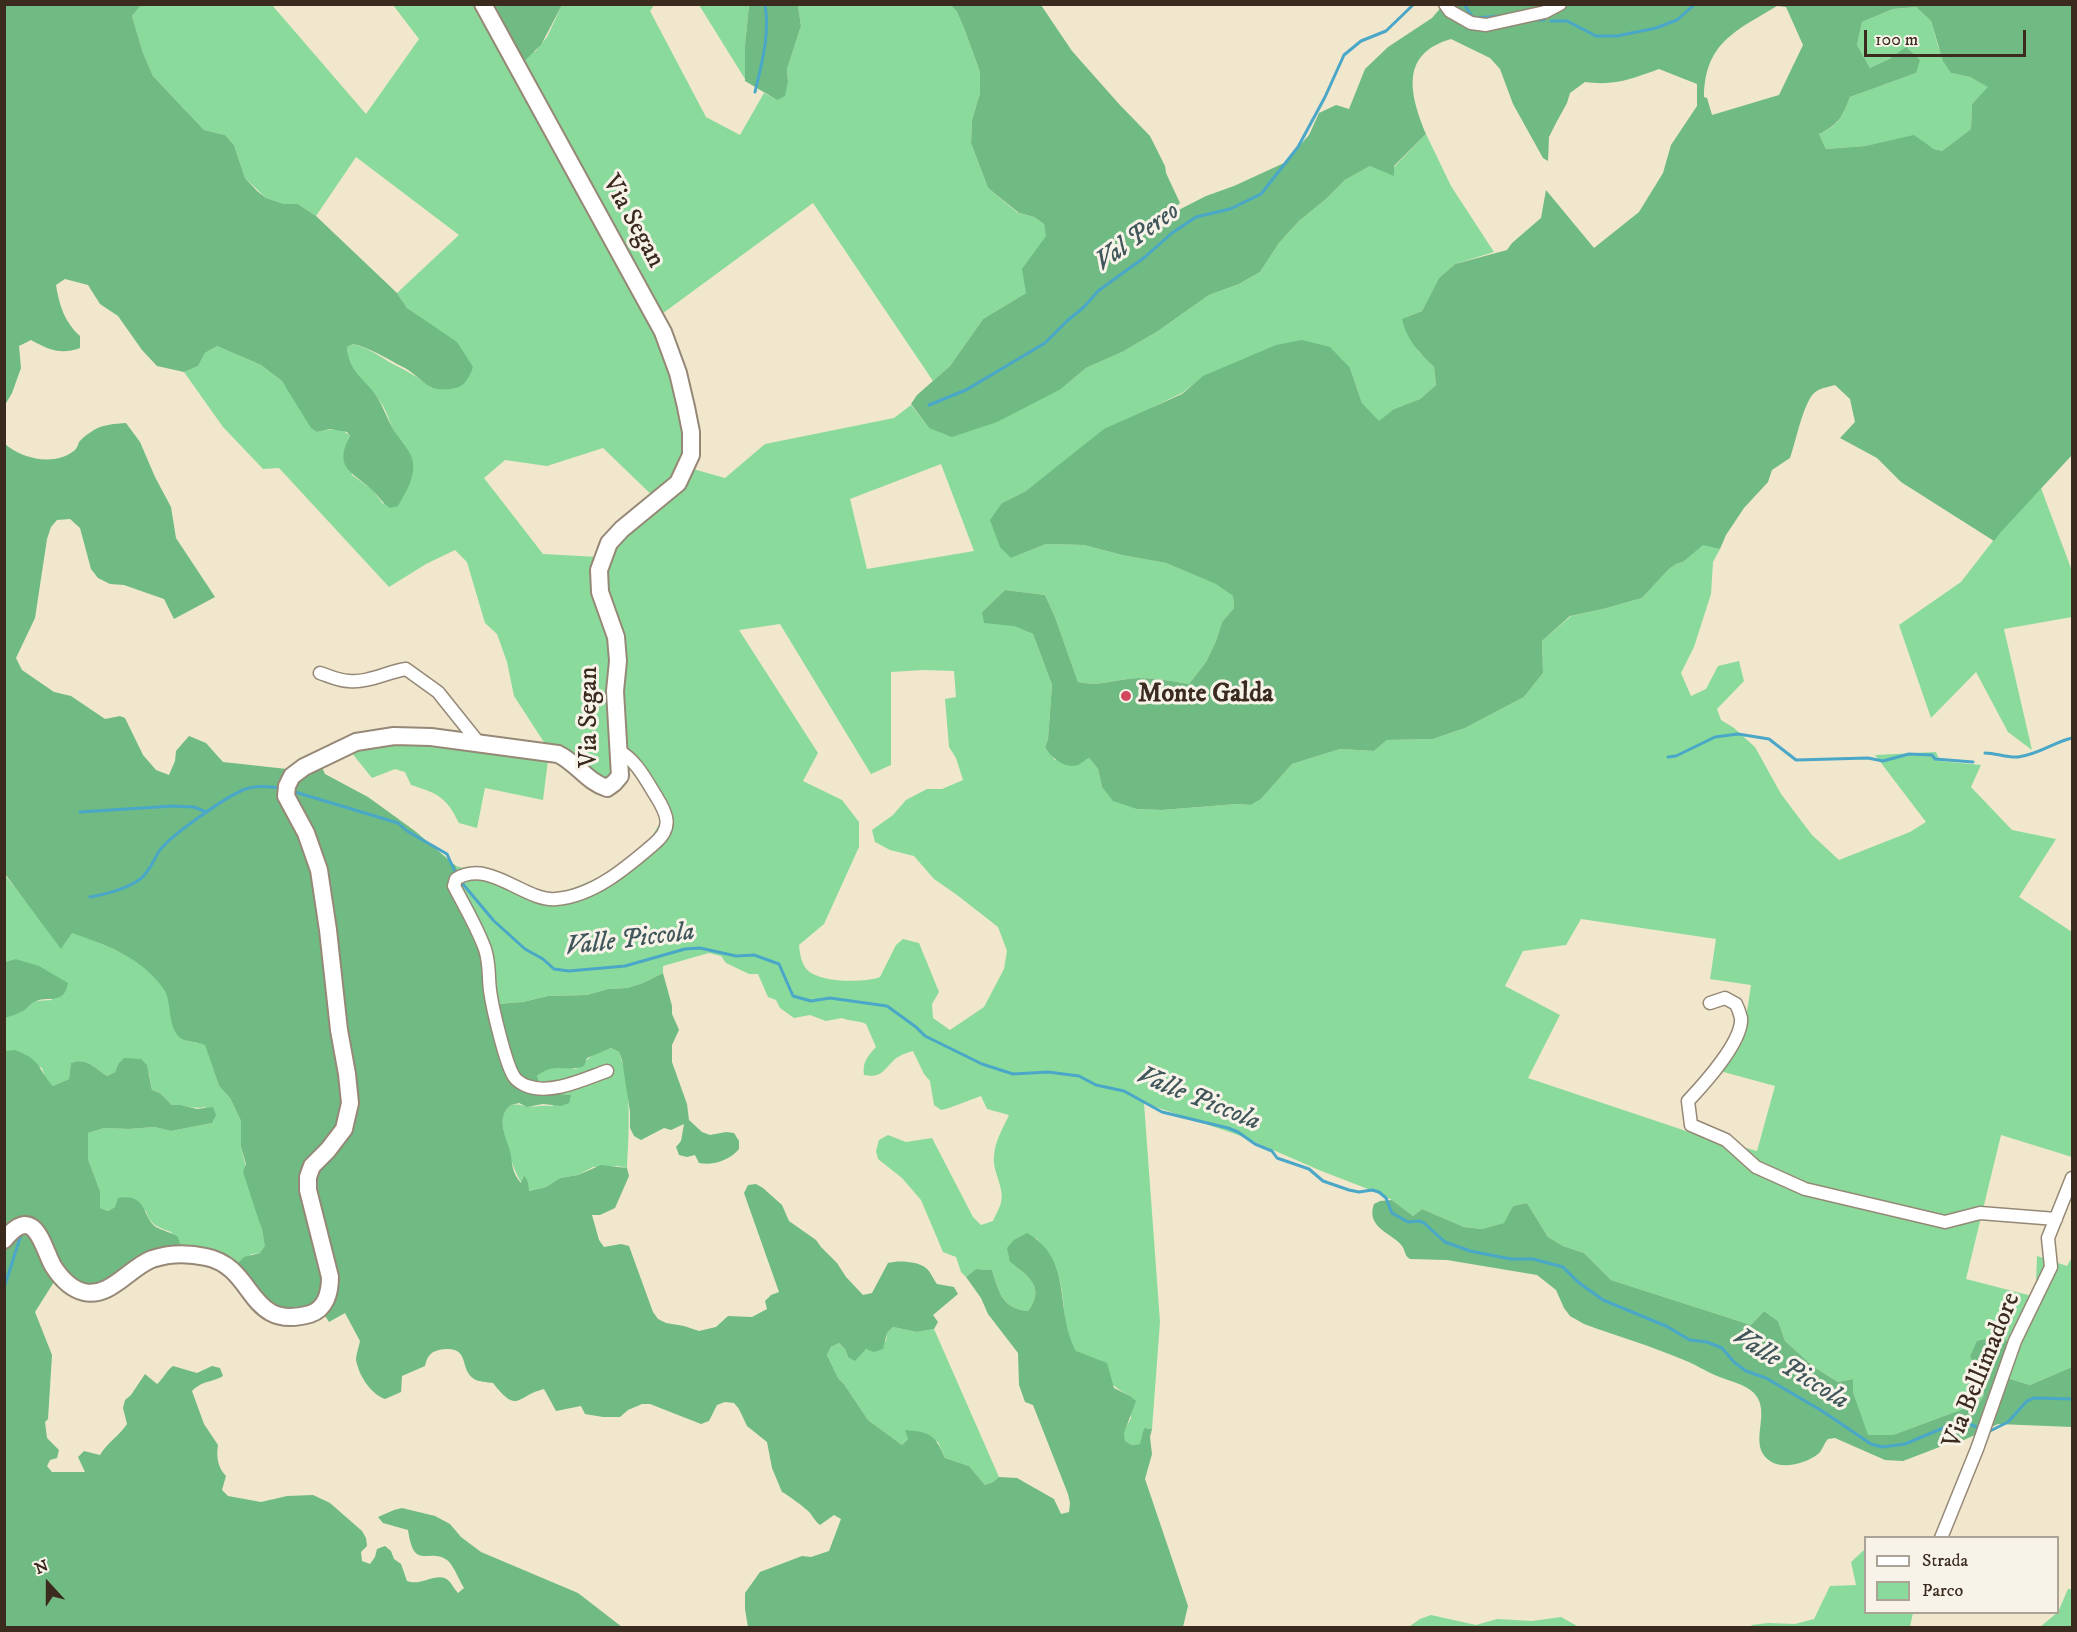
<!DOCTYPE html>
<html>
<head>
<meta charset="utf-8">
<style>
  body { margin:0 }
  #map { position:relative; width:2077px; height:1632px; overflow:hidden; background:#f0e7cd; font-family:"IM FELL DW Pica",serif }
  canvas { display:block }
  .frame { position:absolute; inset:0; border:6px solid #3b2a1e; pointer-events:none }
  .legend { position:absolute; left:1864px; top:1536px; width:195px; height:78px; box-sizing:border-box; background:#f7f3e8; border:2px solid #aca397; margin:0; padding:8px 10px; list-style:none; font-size:18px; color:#3b2a1e }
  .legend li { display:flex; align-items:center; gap:12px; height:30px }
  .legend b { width:30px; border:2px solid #aca397 }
  .north { position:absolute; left:18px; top:1554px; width:60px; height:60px; -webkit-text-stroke:4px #f7f3e8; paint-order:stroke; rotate:339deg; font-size:16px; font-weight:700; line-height:24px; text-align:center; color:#3b2a1e }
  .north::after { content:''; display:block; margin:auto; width:21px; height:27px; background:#3b2a1e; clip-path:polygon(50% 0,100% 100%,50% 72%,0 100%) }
  .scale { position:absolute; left:1864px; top:30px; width:162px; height:27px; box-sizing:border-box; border:3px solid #3b2a1e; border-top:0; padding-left:8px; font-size:18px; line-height:21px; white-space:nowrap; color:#3b2a1e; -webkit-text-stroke:4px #f7f3e8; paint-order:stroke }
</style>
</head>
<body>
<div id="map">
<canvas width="2077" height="1632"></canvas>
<div class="frame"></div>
<ul class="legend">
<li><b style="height:8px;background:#fff"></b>Strada</li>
<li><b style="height:16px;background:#8adb9b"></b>Parco</li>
</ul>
<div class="north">N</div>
<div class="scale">100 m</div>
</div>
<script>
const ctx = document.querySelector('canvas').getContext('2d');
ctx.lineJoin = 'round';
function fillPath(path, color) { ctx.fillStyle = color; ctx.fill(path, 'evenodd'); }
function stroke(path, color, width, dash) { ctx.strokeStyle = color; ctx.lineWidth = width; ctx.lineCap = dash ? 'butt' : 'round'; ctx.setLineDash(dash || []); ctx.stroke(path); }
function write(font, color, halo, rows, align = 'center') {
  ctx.font = font + ' "IM FELL DW Pica",serif'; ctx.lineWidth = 6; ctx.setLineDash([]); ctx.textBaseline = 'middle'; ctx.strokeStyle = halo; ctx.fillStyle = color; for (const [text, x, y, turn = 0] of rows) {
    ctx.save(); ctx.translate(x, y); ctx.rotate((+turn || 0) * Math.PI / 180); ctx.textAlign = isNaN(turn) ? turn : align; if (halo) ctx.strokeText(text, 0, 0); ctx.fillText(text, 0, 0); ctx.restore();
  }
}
fillPath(new Path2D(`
  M141 5H272L366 114 419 39 393 5H484L535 52 547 37 562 5H654L650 11 706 117 740 135 764 93 777 100 788 81 787 69 801 26 798 5H951L957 12 964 28 980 72V93L972 120 971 143 988 188 1018 213 1034 217 1044 224 1047 236 1041 246 1026 293 983 319 950 366 933 381 813 203 655 319 683 389 686 467 725 478 765 444 894 418 911 405 929 428 1061 389 1086 368 1122 352 1158 331 1209 295 1239 284 1260 272 1279 243 1299 221 1326 199 1345 180 1370 166 1394 167 1426 134 1451 186 1494 252 1455 264 1439 278 1422 311 1407 317 1418 351 1434 367 1436 385 1420 399 1394 409 1379 422 1362 403 1350 368 1204 376 1182 393 1153 407 1026 491 1002 503 1011 558 1046 544 1084 545 1122 555 1166 563 1217 584 1233 596 1234 608 1222 622 1216 641 1206 662 1189 684C1172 681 1156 678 1138 678 1116 679 1101 687 1078 682L1055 617 1045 595 1005 590 982 612 1033 634 1052 685 1048 739 1045 747 1055 760 1089 758 1098 769 1102 787 1137 809 1162 810 1237 804 1251 805 1261 799 1292 764 1340 749 1374 751 1387 740 1433 739 1465 728 1524 697 1543 673 1542 641 1571 616 1603 609 1642 598 1669 569 1676 564 1683 562 1703 544 1720 549 1713 562 1711 594 1694 647 1681 673 1691 696 1706 689 1718 666 1739 661 1744 681 1717 709 1721 720 1734 728 1755 747 1781 794 1812 835 1839 860 1910 832 1926 822 1875 755 1936 752 1940 761 1981 765 1971 787 2012 830 2056 839 2019 897 2072 932V1157L2001 1135 1966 1279 2032 1296 2036 1282 2037 1256 2067 1266 2072 1257V1367L2030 1385 2000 1376 1996 1336 1978 1341 1970 1356 1975 1370 1973 1386 1984 1395 1979 1403 1893 1435H1867L1853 1392V1379L1838 1382 1814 1367 1785 1341 1778 1321 1764 1311 1751 1325 1611 1280 1584 1253 1563 1246 1548 1237 1527 1203 1513 1206 1505 1223 1482 1229 1464 1227 1422 1209 1413 1216 1392 1200 1368 1189 1319 1170 1241 1136 1144 1103 1160 1322 1152 1429 1144 1428 1141 1444 1132 1445 1125 1441 1123 1433 1131 1418 1130 1396C1112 1387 1105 1377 1092 1363 1087 1357 1078 1354 1074 1349 1065 1336 1065 1315 1063 1300 1061 1276 1053 1256 1036 1238L1010 1262C1028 1276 1046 1287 1028 1311 1002 1309 999 1292 992 1270L976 1269 966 1277 961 1272 956 1257 943 1252 921 1200 902 1178 878 1159 876 1151 879 1140 888 1135 906 1142 932 1138 973 1217 981 1225 993 1221C995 1216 999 1209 1001 1203 1005 1187 992 1172 994 1156 995 1141 1003 1128 1009 1115L987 1109 981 1096 949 1108 941 1110 934 1105 930 1081 924 1074 913 1051C906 1053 897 1056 892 1062 882 1072 881 1078 864 1075 862 1062 868 1056 876 1047L866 1024C858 1020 851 1022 842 1018L826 1021 810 1015 794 1018 780 1008 776 1000 768 997 758 974H749L726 963 721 956 709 953 663 966V973L643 983 627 988 608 989 587 995 548 996 523 1002 486 1005 485 996 492 970 464 897 456 866 499 877 533 892 556 895 598 878 646 847 661 821 656 796 624 752 609 785 549 752 543 800 485 788 477 828 459 823C446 797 439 794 411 785L405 772 395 769 372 778 347 747 389 737 549 750 514 696 507 662 497 634 485 623 467 562 455 550 426 564 389 587 279 468 263 469 223 427 184 372 198 366 205 353 217 346 261 365 282 381 317 432C328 429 342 427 350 436L347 442 352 475 373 490 383 504 412 459C406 449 398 438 392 427 389 420 387 413 383 406 370 383 349 377 347 347L353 344C368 348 378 355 391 363 407 371 418 377 432 388L421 318 407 308 397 293 459 235 356 157 316 216 298 204H284L266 198 245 178 234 145 225 135 204 130 153 76 143 53 132 16ZM603 448 659 502 599 557 543 554 484 478 505 460 547 466ZM941 464 974 551 867 569 850 499ZM780 624 871 774 891 765V672L922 670 954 671 956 697 945 699 949 747 956 758 963 780 942 789H927L906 800 893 815 872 830 875 842 890 850 914 856 934 879 957 895 998 927 1007 951 1004 969 984 1007 950 1030 933 1018 932 1004 939 992 919 943 903 939 896 945 880 977C864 983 828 982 813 974 802 969 800 956 799 945L824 924 859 847V822L842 800 803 781 818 753 739 630ZM1581 919 1716 939 1710 979 1751 985 1743 1039 1720 1071 1775 1086 1757 1151 1695 1134 1528 1078 1560 1015 1505 986 1523 951 1566 945Z
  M699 5H749L745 45V79Z
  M1916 7 1931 21 1938 46 1951 73 1970 77 1989 87 1972 104 1971 129 1942 151 1934 149 1914 136 1865 146 1826 149 1819 134C1839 125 1842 118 1850 97L1916 73 1891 58 1870 68 1857 45 1862 22 1893 9Z
  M2041 488 2072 571V617L2004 629 2032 750 2008 732 1976 672 1931 718 1899 625 1961 582 1999 533Z
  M4 874 62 947 72 932C100 943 151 961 165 990 171 1002 172 1019 175 1031L188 1041 205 1044 219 1086 230 1098 241 1121V1147L266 1247 260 1253 252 1254 232 1270 183 1254 171 1232C158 1227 150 1225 146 1211L115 1207 108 1211 100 1208V1191L88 1159V1133L104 1128 129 1129 154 1127 171 1131 212 1123 205 1107C193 1110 183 1104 172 1105L160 1093 152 1090 149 1073 118 1064 115 1072 107 1076C94 1068 87 1057 71 1063L69 1079 53 1086 45 1077 42 1068 5 1051V1018L22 1011 35 1001 52 1000 15 959 5 962Z
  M611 1048 619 1052C632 1089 629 1129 627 1168L618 1166 593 1167 578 1175 560 1178 546 1187 528 1191V1182L523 1176 522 1183C514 1174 500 1128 503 1116 504 1112 507 1108 511 1105 517 1104 520 1105 526 1106 535 1108 543 1104 552 1106L570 1095C555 1094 542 1092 537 1076 549 1065 561 1066 576 1069L594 1054Z
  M893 1327 917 1332 934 1329 999 1477 993 1482 985 1485 969 1466 945 1458 938 1442 906 1431 908 1439 902 1445 868 1420 844 1384 838 1378 827 1355 831 1347 839 1343 845 1349 848 1357 886 1341 887 1333Z
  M1865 1549 1866 1612 1913 1613 1910 1627H1750L1752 1625 1768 1623 1795 1624 1814 1619 1830 1586 1856 1585 1851 1562Z
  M2068 1589H2072V1627H2040L2058 1612Z
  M1431 1615 1476 1625 1497 1619 1532 1621 1561 1617 1579 1627 1410 1626 1420 1619Z`), '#8adb9b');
fillPath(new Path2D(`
  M5 4 141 5 132 16 143 53 153 76 204 130 225 135 234 145 245 178 257 191 266 198 284 204H298L316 216 397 293 407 308 457 342 473 367C471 373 467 382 461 386 453 390 436 391 429 386 420 380 413 372 403 367 387 359 371 348 353 344L347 347C349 369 359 375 372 390 381 401 385 414 392 427 397 437 408 447 412 458 417 475 406 492 398 506L390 508C382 503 380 497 373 491 354 472 332 469 350 436L347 432 330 429 317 432 311 428 282 381 261 365 217 346 205 353 198 366 184 372 157 366 142 350 118 316 100 304 88 285 65 279 56 285C59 305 65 323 80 336V348C61 355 49 350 31 340L19 346 21 368 12 393 5 405Z
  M484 5H562L541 45 519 66Z
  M749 5H798L801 26 787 69 788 81 785 96 777 100 745 81V45Z
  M951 5H1041L1072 51 1119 104 1150 136 1165 166 1166 173 1180 203 1165 217 1206 196 1234 186 1284 163 1309 135 1319 113 1336 105 1349 109 1365 69 1388 47 1432 18 1443 5H2072V455L2000 533 1994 541 1901 482 1877 458 1840 438 1855 422 1850 399 1835 385C1828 387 1819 388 1813 394 1802 408 1796 441 1790 458L1772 470 1768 482 1744 508 1726 535 1720 549 1703 545 1683 562 1676 564 1669 569 1642 598 1603 609 1570 616 1542 641 1543 673 1524 697 1465 728 1433 739 1387 740 1374 751 1340 749 1292 764 1261 799 1251 805 1237 804 1162 810 1137 809 1113 801 1102 787 1098 769 1089 758C1086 759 1083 762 1080 764 1067 771 1051 758 1045 747L1048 739 1052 685 1033 634 1014 626 984 623 982 612 1005 590 1045 595 1055 617 1078 682C1101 687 1116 679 1138 678 1156 678 1172 681 1189 684L1206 662 1216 641 1222 622 1234 608 1233 596 1216 584 1166 563 1122 555 1084 545 1046 544 1011 558 1000 547 990 520 1002 503 1026 491 1104 429 1182 394 1203 376 1276 345 1302 340 1330 347 1350 368 1362 403 1379 421 1394 409 1420 399 1436 385 1434 367C1420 354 1406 339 1402 319L1422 311 1439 278 1455 264 1507 250 1512 243 1541 218 1546 190 1594 248 1639 212 1663 173 1671 145 1697 106V84L1659 69C1631 79 1616 86 1585 82L1570 93 1567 103 1556 123 1549 137 1548 161 1543 158 1513 104 1500 69 1490 58 1451 39C1399 54 1410 95 1426 134L1394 166V176L1370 166 1345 180 1326 199 1299 221 1279 243 1260 272 1239 284 1209 295 1158 331 1122 352 1086 368 1061 389 997 422 952 437 929 428 911 404 917 395 950 366 983 319 1026 293 1022 269 1046 236 1044 224 1034 217 1019 213 988 188 971 143 972 120 980 93V72L964 28 957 12ZM1777 6 1786 7 1803 45 1779 95 1712 115 1707 98 1704 97C1705 42 1736 31 1777 6ZM1916 7 1931 21 1943 61 1951 73 1970 77 1988 87 1972 104 1971 129 1942 151 1934 149 1914 135 1865 146 1826 149 1819 134C1839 124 1842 118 1850 97L1916 73 1920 60 1906 47 1891 58 1870 68 1857 45 1862 22 1893 9Z
  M126 423 140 442 155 477 171 507 176 538 215 597 174 619 164 599 124 585 110 584 98 578 91 569 80 528 70 519 57 520 51 527 47 539 35 618 16 658 22 670 54 692 71 696 105 719 120 716 125 718 143 755 156 770 169 775 175 761 176 751 189 736 206 743 223 762 296 770 318 759 325 774 368 797 415 831 456 866 464 897 492 970 485 996 486 1005 523 1002 548 996 587 995 608 989 627 988 643 983 663 973 672 1006V1014L679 1030 672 1045V1062L687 1104 689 1120 702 1132 710 1135 726 1132 734 1133 739 1141V1149C730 1160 713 1166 699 1163L695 1155 687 1157 679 1155 676 1147 681 1141 684 1124 671 1130 664 1128 641 1140 634 1136 630 1128V1112L622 1060 619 1052 611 1048 587 1058 584 1066C566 1073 555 1061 537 1076 542 1092 555 1094 571 1095L569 1103 561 1106 543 1104 527 1107 519 1103 511 1105C507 1108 504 1112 503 1117 501 1128 507 1141 510 1151 513 1164 511 1171 521 1183L524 1175 528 1182 529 1191 546 1187 560 1178 578 1175 601 1165 627 1168 629 1176 615 1208 600 1215H592L599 1240 604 1247 621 1244 629 1246 653 1312 658 1319 666 1323 684 1326 699 1331 716 1327 728 1316 752 1317 767 1309 765 1301 771 1295 779 1292 744 1193 748 1185 756 1184 763 1188 782 1205 789 1221 816 1240 821 1247 837 1263 846 1277 863 1295 872 1293 888 1263C898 1260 918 1261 926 1268 931 1272 933 1279 937 1284L954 1287 958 1294 933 1315 938 1322 934 1329 917 1332 893 1327 887 1333 883 1349 874 1352 866 1349 855 1361 848 1357 845 1349 839 1343 831 1347 827 1355 838 1378 844 1384 868 1420 902 1445 908 1439 905 1430C931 1432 935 1435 945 1458L969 1466 985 1485 993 1482 999 1477 1017 1478 1054 1499 1061 1514 1069 1512 1070 1503 1068 1494 1033 1405 1025 1402 1019 1385 1018 1353 988 1314 981 1298 966 1277 976 1269 992 1270C999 1292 1002 1309 1028 1311 1046 1287 1028 1276 1010 1262L1007 1248 1014 1240 1027 1233C1074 1259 1054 1311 1076 1351L1107 1363 1114 1388 1130 1396 1136 1401 1124 1433 1125 1441 1132 1445 1140 1444 1144 1428 1152 1429 1150 1437 1152 1454 1145 1479 1188 1606 1183 1627H748L745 1609V1593L760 1572 802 1556 811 1557 829 1551 841 1519 834 1515 820 1525C815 1521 814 1518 810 1513 808 1510 787 1494 782 1492L772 1468 767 1442 747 1426 739 1409 734 1403 725 1402 717 1405 709 1421 701 1424 650 1404H642L628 1410 620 1417H603L585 1414 581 1406 556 1411 544 1389C516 1396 518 1415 493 1383 487 1382 479 1382 474 1379 458 1369 472 1344 439 1350 430 1352 427 1357 425 1366L402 1376 401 1392 385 1399C371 1394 359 1376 356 1360 356 1355 359 1346 360 1341L345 1313 329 1322 320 1308 275 1316 232 1270 244 1257 260 1253 265 1246 262 1230 243 1172 246 1164 241 1147V1121L230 1098 219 1086 205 1045C198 1042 189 1042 182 1039 166 1029 173 1001 163 988 141 957 106 945 72 933L61 949 5 874 4 443C21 459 55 467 75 450 77 448 78 445 79 442 83 437 89 433 94 430 104 424 115 424 126 423Z
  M15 959 39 966 68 983C64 1006 47 995 34 1002 30 1004 27 1009 23 1011 18 1014 10 1016 5 1018V962Z
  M15 1050C43 1061 36 1067 53 1086L69 1079 71 1063C87 1057 94 1068 107 1076L115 1072 118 1064 124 1058 141 1059 147 1065 152 1090 160 1093 172 1105H180L197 1109 213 1107 216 1115 212 1123 171 1131 154 1127 129 1129 104 1128 88 1133V1159L100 1191V1208L108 1211 115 1207 118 1198C148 1193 142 1218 156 1227 163 1231 171 1232 178 1237L183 1254 155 1259 96 1295 59 1274 35 1312 52 1355 48 1419 45 1422 47 1438 59 1450 57 1458 50 1460 47 1466 52 1472H85L78 1457 84 1451 100 1455C107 1443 119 1436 127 1424L123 1408 125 1400 131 1395 145 1374 157 1384C164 1378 166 1371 173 1366L197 1373 212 1366 220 1368 223 1376C211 1383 203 1380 192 1391L204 1424 218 1445C216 1457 218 1468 226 1476L222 1490 228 1496 261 1502 287 1496 313 1495 330 1503 362 1531 366 1538 367 1546 361 1552 362 1561 370 1564 375 1557 377 1549 385 1546 391 1551 394 1559 401 1564 407 1581C422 1587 438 1570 449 1581 452 1584 454 1589 458 1593L464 1588C459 1580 453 1564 447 1560 428 1547 414 1572 408 1530L383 1523 378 1517 394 1510 402 1508 435 1516 450 1524 461 1537 481 1552 578 1593 622 1627H5L4 1051Z
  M1392 1200 1413 1216 1422 1209 1464 1227 1482 1229 1504 1223 1513 1206 1527 1203 1548 1237 1563 1246 1584 1253 1611 1280 1751 1325 1764 1311 1778 1321 1785 1341 1814 1367 1838 1382 1853 1379V1392L1868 1435H1893L1979 1403 1984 1395 1973 1386 1975 1370 1970 1356 1977 1341 1996 1336 2016 1345 2000 1376 2030 1385 2072 1367V1427L1998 1424 1964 1440 1950 1443 1903 1461 1885 1460 1835 1438 1828 1439C1824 1443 1822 1451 1818 1454 1807 1463 1783 1470 1770 1461 1746 1445 1773 1413 1754 1393 1745 1384 1729 1381 1717 1376 1705 1371 1695 1364 1684 1360 1651 1346 1617 1336 1584 1324L1570 1316 1564 1308 1556 1290 1537 1275 1447 1260 1410 1259C1404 1255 1406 1252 1402 1246 1394 1234 1365 1228 1374 1204L1380 1201Z`), '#6fbb83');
stroke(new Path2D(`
  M1464 4 1473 18 1503 16
  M1534 20H1544
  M1551 21H1567L1596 36H1617L1656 28 1677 20 1695 4
  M755 92C762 62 770 35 765 4
  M929 405 966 390 1045 343 1067 321 1084 307 1098 291 1145 257 1172 233 1196 217 1230 209 1261 194 1298 147 1325 97 1344 55 1361 41 1386 31 1414 4
  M1985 753C1996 753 2007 758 2018 757 2038 755 2054 742 2072 738
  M1668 757 1676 756 1715 737 1738 734 1769 739 1796 760 1868 758 1883 761 1909 754 1932 755 1935 759 1973 762
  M295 792 398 823 407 831 447 854 456 874
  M80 812 173 806 194 807 206 812
  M462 883 494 921 525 949 543 959 554 969 569 971 625 966 685 949 700 948 736 956 754 955 779 964 793 996 811 1001 830 998 887 1006 916 1027 925 1036 982 1064 1013 1074 1048 1072 1079 1076 1096 1085 1124 1091 1162 1112 1228 1128 1238 1132 1255 1144 1272 1151 1277 1158 1309 1169 1323 1181 1349 1190 1359 1192 1372 1190 1379 1192 1386 1198 1392 1213 1408 1222 1419 1221 1424 1223 1445 1242 1470 1251 1511 1259H1533L1563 1267 1578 1282 1603 1300 1666 1326 1690 1340 1707 1342 1722 1348 1734 1362 1746 1371 1766 1378 1822 1411 1871 1444 1882 1447 1905 1444 1955 1423H1967L1979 1428
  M90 897C107 894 124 890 139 880 150 872 153 860 160 850 171 835 226 797 243 790 254 785 268 786 280 788
  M4 1288 21 1235
  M1988 1432 2008 1422 2027 1401 2034 1398 2072 1399`), '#4aa7c8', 3);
const street = new Path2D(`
  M1445 4 1450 11 1471 23 1486 25 1545 12 1560 4
  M320 673C329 676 339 681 349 681 368 683 387 672 406 669L438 692 478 742
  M1710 1003 1725 998 1736 1004C1738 1008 1740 1014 1741 1018 1743 1041 1704 1084 1688 1101L1691 1125 1726 1140 1756 1167 1805 1189 1945 1222 1980 1213 2056 1219
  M607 1071C584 1079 552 1095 527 1086 524 1085 517 1081 515 1078 506 1067 492 1006 490 990 488 974 490 965 485 949 477 927 465 907 454 886L456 879C489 858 525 902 556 899 594 896 627 867 654 844 673 828 668 815 656 796 646 780 636 760 619 751
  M1941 1538 1977 1449 2015 1341 2051 1267 2048 1238 2072 1178`);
const secondary = new Path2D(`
  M4 1240C35 1202 42 1246 53 1266 60 1277 71 1289 84 1292 110 1298 129 1268 152 1259 170 1253 188 1253 206 1257 256 1267 247 1332 310 1314 326 1309 330 1292 330 1277L308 1190V1177L312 1166 328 1150 344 1129 350 1103 347 1074 339 1030 328 930 319 870 306 833 286 796 287 786 292 776 304 767 356 742 394 736 431 737 558 754C577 763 587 782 607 788L614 783 620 776 615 691 618 661 616 637 600 592 599 570 609 543 622 529 678 483 691 455V432L686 407 678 373 663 332 483 4`);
stroke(street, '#968876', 15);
stroke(secondary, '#968876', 20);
stroke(street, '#fff', 12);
stroke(secondary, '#fff', 16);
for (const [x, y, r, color] of [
  [1126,696,6,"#d1495b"]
]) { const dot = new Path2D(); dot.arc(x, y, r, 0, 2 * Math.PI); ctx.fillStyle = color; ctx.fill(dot); stroke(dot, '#f7f3e8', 2); }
write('26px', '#3b2a1e', '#f7f3e8', [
  ["Via Segan",632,222,61],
  ["Via Segan",591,717,-90],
  ["Via Bellimadore",1983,1371,-68]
]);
write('bold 26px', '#3b2a1e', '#f7f3e8', [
  ["Monte Galda",1138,696]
], 'left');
write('italic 27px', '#40565a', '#f7f3e8', [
  ["Val Pereo",1138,238,-36],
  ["Valle Piccola",630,941,-7],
  ["Valle Piccola",1198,1100,22],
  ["Valle Piccola",1790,1370,32]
]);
</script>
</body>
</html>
